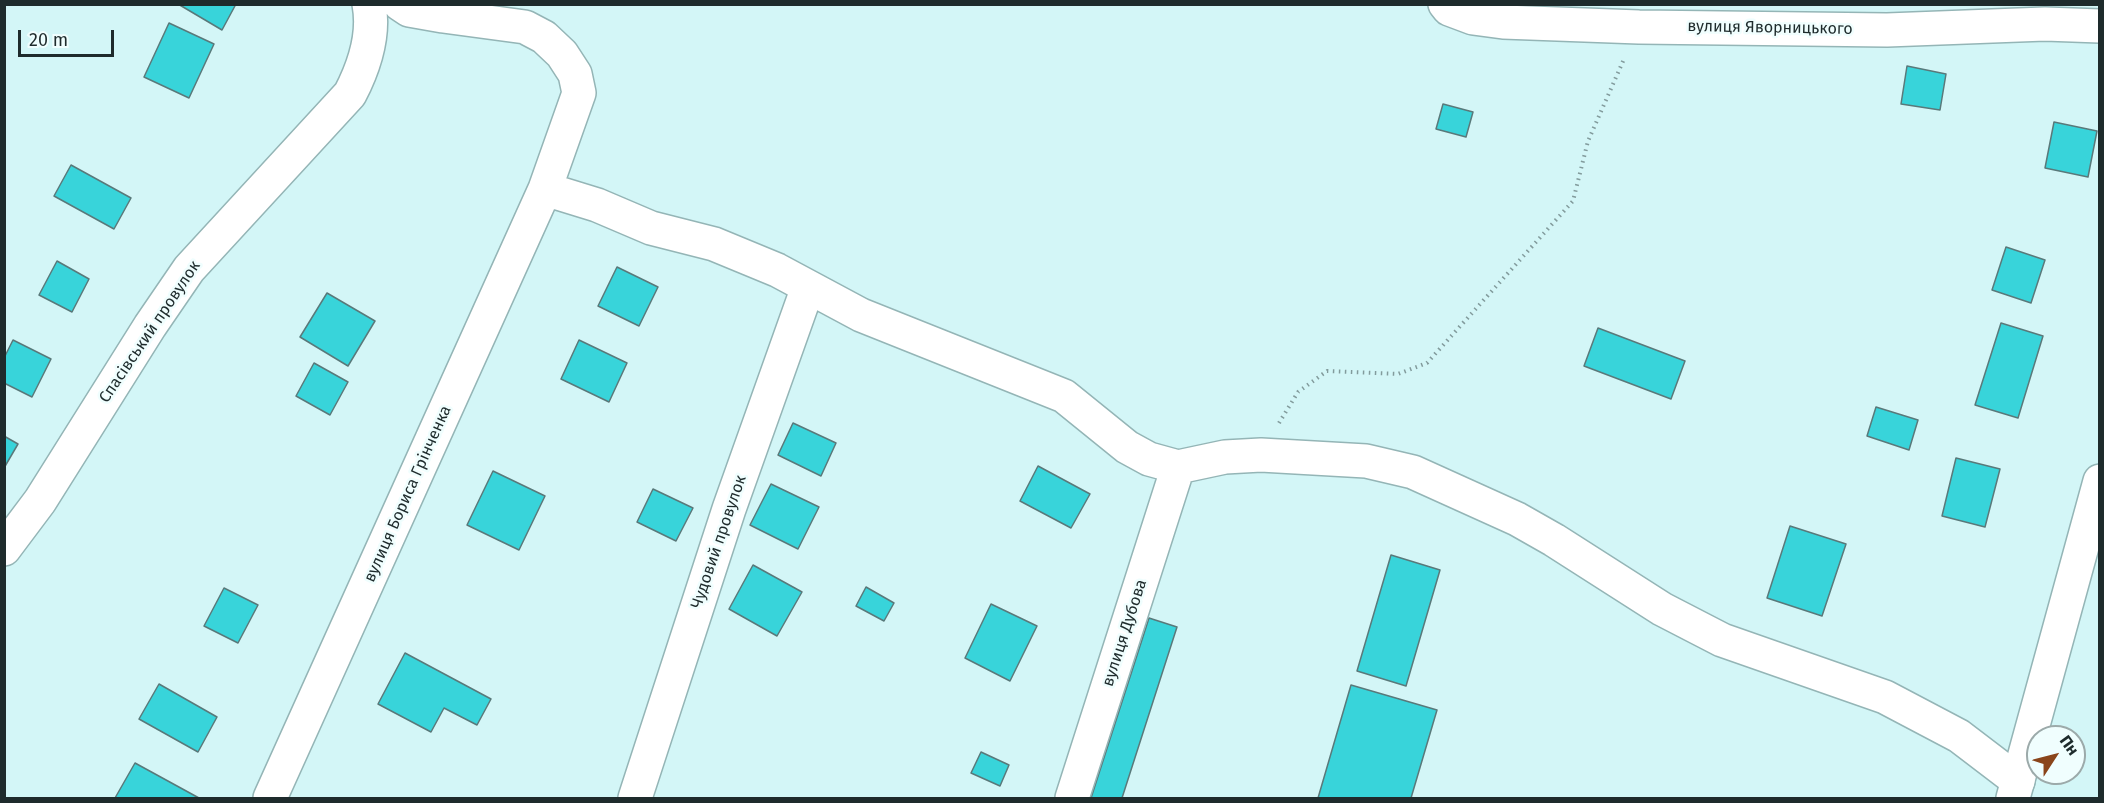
<!DOCTYPE html>
<html>
<head>
<meta charset="utf-8">
<style>
  body { margin:0 }
  #map { position:relative; width:2104px; height:803px; overflow:hidden; background:#d3f6f7; font-family:"Fira Sans",sans-serif }
  canvas { display:block }
  .frame { position:absolute; inset:0; border:6px solid #1e2b2c; pointer-events:none }
  .north { position:absolute; left:2026px; top:725px; width:60px; height:60px; box-sizing:border-box; background:#f0fefe; border:2px solid #9caaaa; border-radius:50%; rotate:54deg; font-size:16px; font-weight:700; line-height:24px; text-align:center; color:#1e2b2c }
  .north::after { content:''; display:block; margin:auto; width:21px; height:27px; background:#8a451b; clip-path:polygon(50% 0,100% 100%,50% 72%,0 100%) }
  .scale { position:absolute; left:18px; top:30px; width:96px; height:27px; box-sizing:border-box; border:3px solid #1e2b2c; border-top:0; padding-left:8px; font-size:18px; line-height:21px; white-space:nowrap; color:#1e2b2c; -webkit-text-stroke:4px #f0fefe; paint-order:stroke }
</style>
</head>
<body>
<div id="map">
<canvas width="2104" height="803"></canvas>
<div class="frame"></div>
<div class="north">Пн</div>
<div class="scale">20 m</div>
</div>
<script>
const ctx = document.querySelector('canvas').getContext('2d');
ctx.lineJoin = 'round';
function fillPath(path, color) { ctx.fillStyle = color; ctx.fill(path, 'evenodd'); }
function stroke(path, color, width, dash) { ctx.strokeStyle = color; ctx.lineWidth = width; ctx.lineCap = dash ? 'butt' : 'round'; ctx.setLineDash(dash || []); ctx.stroke(path); }
function write(font, color, halo, rows, align = 'center') {
  ctx.font = font + ' "Fira Sans",sans-serif'; ctx.lineWidth = 5; ctx.setLineDash([]); ctx.textBaseline = 'middle'; ctx.strokeStyle = halo; ctx.fillStyle = color; for (const [text, x, y, turn = 0] of rows) {
    ctx.save(); ctx.translate(x, y); ctx.rotate((+turn || 0) * Math.PI / 180); ctx.textAlign = isNaN(turn) ? turn : align; if (halo) ctx.strokeText(text, 0, 0); ctx.fillText(text, 0, 0); ctx.restore();
  }
}
const building = new Path2D(`
  M178 4H236L222 30Z
  M169 23 214 44 189 98 144 77Z
  M1907 66 1946 74 1940 110 1901 104Z
  M1443 104 1473 112 1466 137 1436 129Z
  M2054 122 2097 131 2088 177 2045 168Z
  M71 165 131 198 114 229 54 196Z
  M2006 247 2045 260 2031 303 1992 290Z
  M57 261 89 279 72 312 39 295Z
  M617 267 658 287 639 326 598 306Z
  M327 293 375 321 348 366 300 337Z
  M2001 323 2043 336 2018 418 1975 405Z
  M1598 328 1685 361 1671 399 1584 366Z
  M13 340 51 359 32 397 4 383V358Z
  M579 340 627 363 609 402 561 379Z
  M314 363 348 382 330 415 296 396Z
  M1876 407 1918 420 1909 450 1867 436Z
  M793 423 836 443 821 476 778 455Z
  M4 436 18 444 4 468Z
  M1956 458 2000 469 1985 527 1942 516Z
  M1038 466 1090 494 1071 528 1020 501Z
  M493 471 545 496 519 550 467 525Z
  M771 484 819 507 798 549 750 525Z
  M653 489 693 508 676 541 637 522Z
  M1790 526 1846 544 1822 616 1767 598Z
  M1391 555 1440 570 1406 686 1357 671Z
  M753 565 802 592 777 636 729 609Z
  M866 587 894 603 884 621 856 606Z
  M224 588 258 605 238 643 204 626Z
  M991 604 1037 626 1010 681 965 658Z
  M1149 618 1177 627 1122 798H1091Z
  M405 653 491 699 477 725 444 708 431 732 378 704Z
  M159 684 217 717 198 752 139 719Z
  M1351 685 1437 710 1411 798H1318Z
  M981 752 1009 765 1000 786 971 773Z
  M135 763 199 798H115Z`);
fillPath(building, '#38d4da');
stroke(building, '#59797a', 1.5);
const street = new Path2D(`
  M1445 4 1449 9 1473 18 1503 22 1639 27 1887 30 2045 24 2100 26
  M545 189 597 205 651 228 714 244 777 270 861 315 1064 396 1127 447 1149 459 1178 467 1225 457 1261 455 1366 461 1413 472 1517 519 1554 540 1662 609 1722 640 1885 697 1959 736 2018 781
  M4 549 40 501 150 326 189 269 350 94C364 67 375 36 369 4
  M270 798 545 189 579 93 575 74 562 54 544 37 525 27 443 16 409 10 400 4
  M635 798 729 509 808 287
  M1072 798 1178 467`);
const secondary = new Path2D(`
  M2013 798 2100 481`);
stroke(street, '#94b5b6', 36);
stroke(secondary, '#94b5b6', 36);
stroke(new Path2D(`
  M1279 423 1298 392 1327 371 1398 374 1427 363 1573 201 1588 141 1624 59`), '#829b9c', 4, [1.5, 4.5]);
stroke(street, '#fff', 33);
stroke(secondary, '#fff', 33);
write('16px', '#1e2b2c', '#f0fefe', [
  ["вулиця Яворницького",1770,28,1],
  ["Спасівський провулок",150,332,-56],
  ["вулиця Бориса Грінченка",408,494,-66],
  ["Чудовий провулок",719,542,-71],
  ["вулиця Дубова",1125,633,-72]
]);
</script>
</body>
</html>
